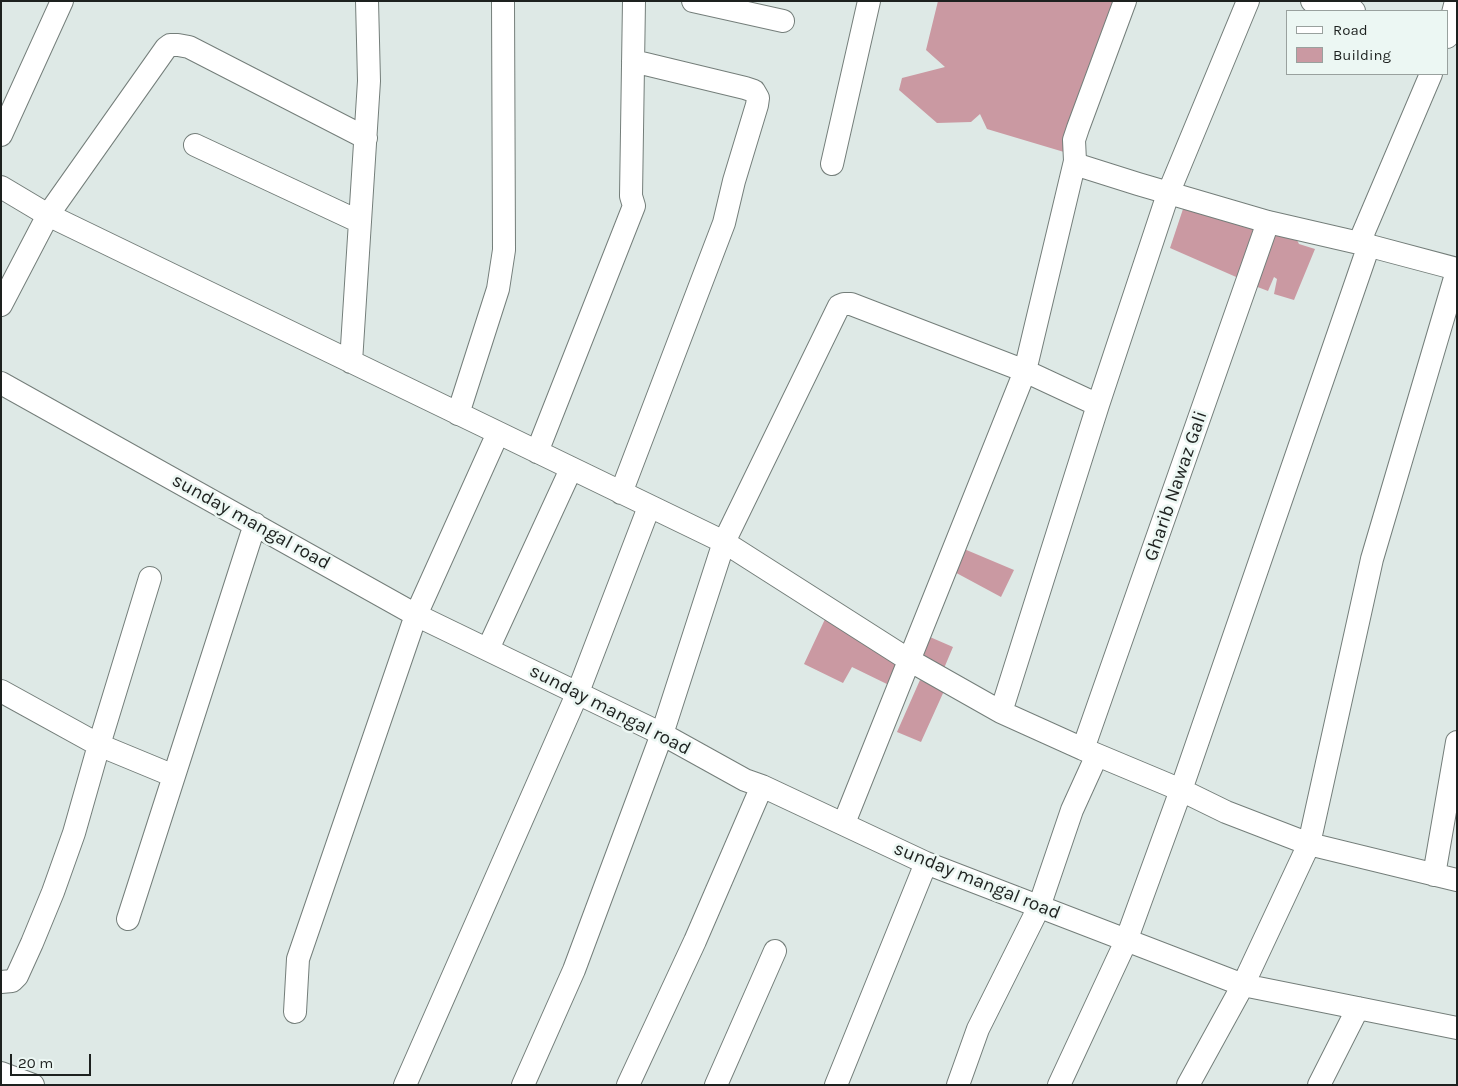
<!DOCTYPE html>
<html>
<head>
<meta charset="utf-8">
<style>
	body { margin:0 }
	#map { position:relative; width:1458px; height:1086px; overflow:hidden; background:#dee9e6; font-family:Karla,sans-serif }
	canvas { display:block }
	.frame { position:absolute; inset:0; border:2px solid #1d211f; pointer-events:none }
	.legend { position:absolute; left:1286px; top:10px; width:162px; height:65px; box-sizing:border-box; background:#ecf7f3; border:1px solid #99a19e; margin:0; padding:6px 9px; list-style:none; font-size:15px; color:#1d211f }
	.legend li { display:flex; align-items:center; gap:10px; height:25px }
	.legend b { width:25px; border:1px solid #99a19e }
	.scale { position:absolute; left:10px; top:1054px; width:81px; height:22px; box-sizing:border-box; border:2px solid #1d211f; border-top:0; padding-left:6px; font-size:15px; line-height:18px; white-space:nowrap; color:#1d211f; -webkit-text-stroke:4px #ecf7f3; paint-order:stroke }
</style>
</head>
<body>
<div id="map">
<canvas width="1458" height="1086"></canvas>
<div class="frame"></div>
<ul class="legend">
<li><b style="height:6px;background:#fff"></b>Road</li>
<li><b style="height:14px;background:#ca99a2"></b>Building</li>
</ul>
<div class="scale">20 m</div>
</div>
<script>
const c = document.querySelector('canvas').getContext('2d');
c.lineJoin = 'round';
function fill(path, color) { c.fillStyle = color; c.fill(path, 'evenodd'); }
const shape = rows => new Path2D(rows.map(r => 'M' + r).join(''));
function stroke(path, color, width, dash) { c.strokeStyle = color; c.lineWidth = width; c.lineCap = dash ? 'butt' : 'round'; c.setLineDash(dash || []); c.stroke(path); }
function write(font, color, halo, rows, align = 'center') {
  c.font = font + ' Karla,sans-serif'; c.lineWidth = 5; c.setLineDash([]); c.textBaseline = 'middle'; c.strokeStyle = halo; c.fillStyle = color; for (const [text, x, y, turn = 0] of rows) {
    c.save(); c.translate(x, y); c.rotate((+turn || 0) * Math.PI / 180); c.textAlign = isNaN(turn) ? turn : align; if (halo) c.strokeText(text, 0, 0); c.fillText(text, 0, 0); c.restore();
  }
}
fill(shape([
	[938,1,1118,1,1064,152,987,129,980,114,971,122,937,123,899,90,902,78,945,67,926,50],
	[1185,203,1264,225,1243,280,1170,248],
	[1275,231,1297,240,1299,244,1315,249,1294,300,1274,294,1277,279,1274,277,1268,291,1255,286],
	[957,546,1014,570,1001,597,949,569],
	[826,617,901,662,891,686,852,667,843,683,804,664],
	[923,634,953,647,942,673,913,657],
	[920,680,944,691,921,742,897,732]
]), '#ca99a2');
const minor = shape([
	[693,1,783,21],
	[1125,1,1078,128,1074,140,1075,161,1081,166,1138,184,1268,222,1359,243,1457,269],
	[1312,1,1354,11],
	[1447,37,1456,1],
	[1,135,62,1],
	[195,145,360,222],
	[832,164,869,1],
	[1,187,48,215,724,542,909,660,1001,712,1083,749,1181,790,1226,812,1309,844,1243,985,1457,1028],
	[1359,243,1431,74],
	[1457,271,1372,559,1309,844,1457,880],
	[1,305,48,215,166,48,170,45,178,45,189,47,366,138],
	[351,362,369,81,367,1],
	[1,383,416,615,662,734,745,780,762,786,926,863,1243,985,1188,1085],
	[458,414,498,289,504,250,503,1],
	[537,452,634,206,631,196,634,1],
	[621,493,724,223,734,181,757,105,758,98,754,91,745,88,633,61],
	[488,649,571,469],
	[1,691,99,745,174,776],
	[1001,712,1098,405,1168,194,1248,1],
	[1083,749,1268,222],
	[844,823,1025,371,1075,161],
	[1434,875,1457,742],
	[128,919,255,524],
	[1,982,12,981,17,976,32,943,53,892,74,833,99,745,150,578],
	[295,1012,298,959,416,615,498,433],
	[1,1073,33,1085],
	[405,1085,578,692,649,507],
	[523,1085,574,970,662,734,724,542,839,306,844,304,851,304,1025,371,1098,405],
	[628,1085,695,941,762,786],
	[716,1085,775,951],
	[836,1085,926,863],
	[958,1085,978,1029,1039,907,1072,810,1097,755],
	[1059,1085,1126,941,1181,790,1369,245],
	[1319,1085,1358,1008]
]);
stroke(minor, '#747e7a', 24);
stroke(minor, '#fff', 22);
write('19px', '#1d211f', '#ecf7f3', [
	["Gharib Nawaz Gali",1176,486,-71],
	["sunday mangal road",251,522,29],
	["sunday mangal road",610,710,27],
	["sunday mangal road",977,881,22]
]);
</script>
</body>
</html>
